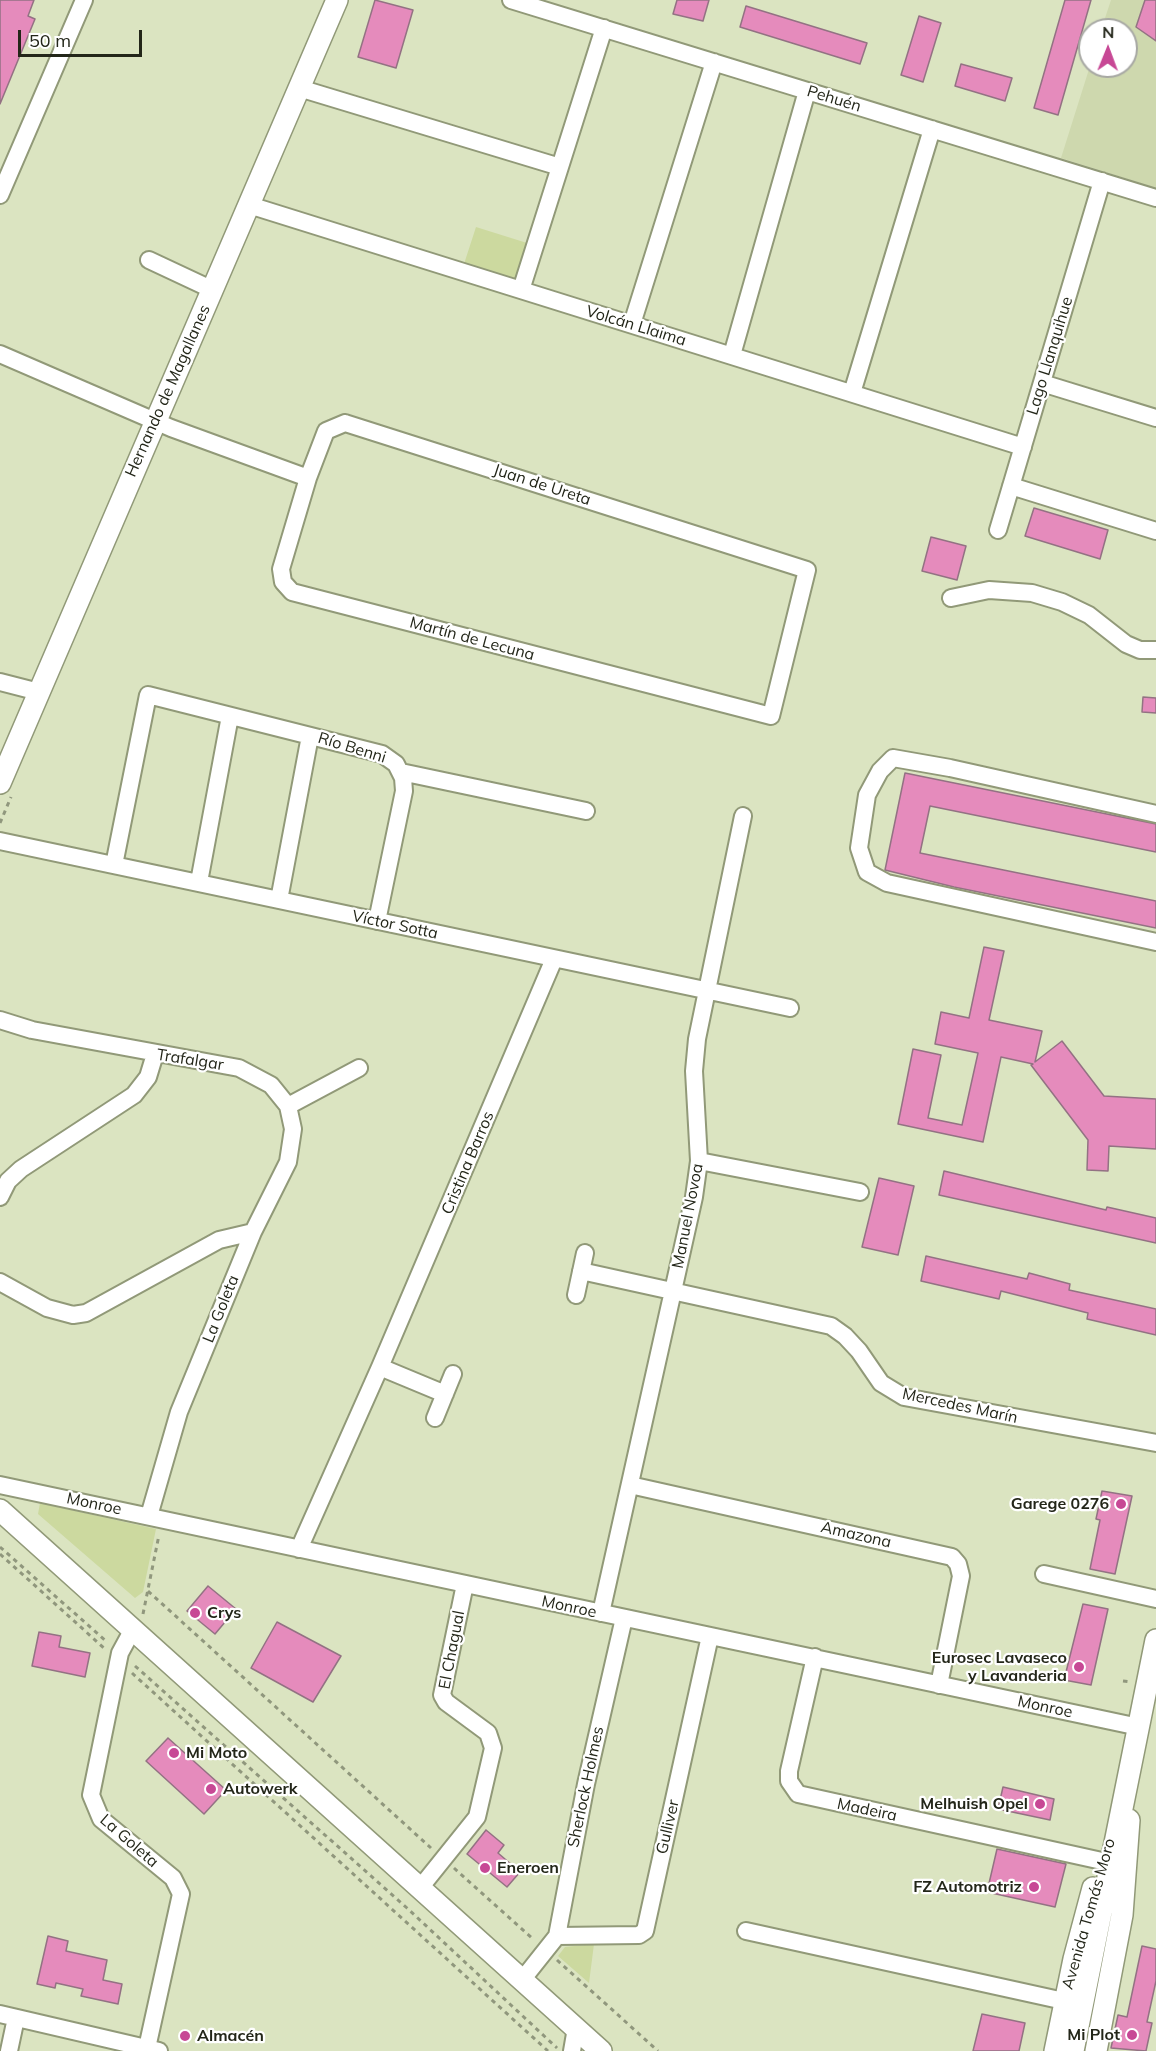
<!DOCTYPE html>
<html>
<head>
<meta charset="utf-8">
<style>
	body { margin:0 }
	#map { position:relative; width:1156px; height:2051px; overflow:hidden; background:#dbe4c1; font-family:Mulish,sans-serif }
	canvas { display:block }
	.north { position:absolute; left:1078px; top:18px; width:60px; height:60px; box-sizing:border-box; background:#fff; border:2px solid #a7a8a3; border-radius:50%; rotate:1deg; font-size:16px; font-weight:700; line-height:24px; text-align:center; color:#232619 }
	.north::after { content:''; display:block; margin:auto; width:21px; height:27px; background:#c74895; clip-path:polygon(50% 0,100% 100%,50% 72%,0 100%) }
	.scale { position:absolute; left:18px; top:30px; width:124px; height:27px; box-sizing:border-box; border:3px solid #232619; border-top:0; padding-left:8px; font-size:18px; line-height:21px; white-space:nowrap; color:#232619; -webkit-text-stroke:4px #fff; paint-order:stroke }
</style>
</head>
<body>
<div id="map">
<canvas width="1156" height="2051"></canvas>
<div class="north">N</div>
<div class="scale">50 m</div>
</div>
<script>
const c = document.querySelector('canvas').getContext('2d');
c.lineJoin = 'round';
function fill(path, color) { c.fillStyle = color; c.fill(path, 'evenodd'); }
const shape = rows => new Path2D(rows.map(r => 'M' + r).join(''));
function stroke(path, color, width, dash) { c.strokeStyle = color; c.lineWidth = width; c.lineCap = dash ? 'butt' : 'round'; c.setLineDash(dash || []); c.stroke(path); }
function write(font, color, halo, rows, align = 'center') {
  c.font = font + ' Mulish,sans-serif'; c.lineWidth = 4.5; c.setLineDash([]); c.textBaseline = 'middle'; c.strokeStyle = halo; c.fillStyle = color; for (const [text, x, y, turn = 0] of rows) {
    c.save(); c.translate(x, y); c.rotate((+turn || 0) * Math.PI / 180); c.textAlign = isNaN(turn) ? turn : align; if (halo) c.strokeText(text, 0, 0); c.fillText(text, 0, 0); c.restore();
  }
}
fill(shape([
	[1111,0,1156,0,1156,188,1061,158,1090,66,1126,66,1126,30,1101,30]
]), '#ced8ae');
fill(shape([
	[476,227,527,243,515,279,464,264],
	[40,1503,156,1529,143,1592,135,1598,38,1514],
	[594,1944,589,1983,558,1956,565,1947]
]), '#ccd99f');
const building = shape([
	[0,0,34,0,28,16,35,19,0,104,0,0],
	[375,0,413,10,396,68,358,57,375,0],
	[677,0,709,0,703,21,673,14,677,0],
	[1065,0,1091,0,1058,115,1034,108,1065,0],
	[1145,0,1156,0,1156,41,1136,27,1145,0],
	[746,6,867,43,860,64,740,27,746,6],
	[919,16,941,23,923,82,901,75,919,16],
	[961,64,1012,78,1005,101,955,86,961,64],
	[1034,508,1108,530,1100,559,1025,536,1034,508],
	[931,537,966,546,957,580,922,571,931,537],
	[1143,697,1156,698,1156,713,1142,712,1143,697],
	[905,773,1156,824,1156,852,930,806,920,853,1156,901,1156,928,954,887,885,870,905,773],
	[984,947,1004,951,989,1020,1042,1031,1035,1062,1062,1041,1104,1096,1156,1099,1156,1149,1109,1146,1108,1171,1087,1170,1088,1140,1031,1065,1033,1064,1001,1057,983,1142,898,1124,913,1049,941,1055,928,1118,962,1125,978,1053,935,1044,941,1012,969,1018,984,947],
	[944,1171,1106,1210,1107,1207,1156,1218,1156,1243,939,1195,944,1171],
	[879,1178,914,1186,898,1255,862,1247,879,1178],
	[926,1256,1027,1279,1029,1273,1070,1284,1069,1290,1156,1309,1156,1335,1087,1319,1088,1313,1001,1291,999,1299,921,1281,926,1256],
	[1102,1491,1132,1496,1115,1574,1090,1569,1100,1520,1096,1519,1102,1491],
	[208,1586,236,1609,215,1634,187,1611,208,1586],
	[1083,1604,1108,1609,1091,1685,1064,1680,1083,1604],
	[277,1622,341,1656,313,1702,251,1668,277,1622],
	[39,1632,61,1636,59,1647,90,1653,85,1677,32,1666,39,1632],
	[168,1738,226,1790,204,1814,146,1761,168,1738],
	[1003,1787,1054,1799,1050,1820,998,1809,1003,1787],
	[486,1830,504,1845,498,1853,520,1872,507,1887,467,1854,486,1830],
	[997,1849,1066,1864,1055,1907,987,1892,997,1849],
	[48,1936,68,1941,66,1951,107,1960,103,1980,122,1984,118,2004,81,1996,83,1989,56,1983,55,1988,37,1984,48,1936],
	[1142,1946,1156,1949,1156,1981,1147,2022,1152,2023,1146,2051,1111,2048,1118,2015,1127,2017,1142,1946],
	[982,2014,1025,2023,1019,2051,973,2051,982,2014]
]);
fill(building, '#e58bbc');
stroke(building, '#937283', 1.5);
const minor = shape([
	[511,0,1156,198],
	[299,88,560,167],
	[0,195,84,0],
	[249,205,1023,447],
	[149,260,213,290],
	[521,290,604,28],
	[632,324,714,62],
	[0,354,171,428,308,478],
	[732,355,807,91],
	[1042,383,1156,418],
	[852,393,932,129],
	[345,423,807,570,771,716,292,592,283,582,281,569,308,478,326,431,345,423],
	[1011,486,1156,531],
	[998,530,1102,181],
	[951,598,989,590,1032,593,1062,602,1089,615,1126,644,1140,650,1156,650],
	[0,682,39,692],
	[401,772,586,811],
	[1156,814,950,768,893,758,880,771,867,795,859,848,867,872,887,883,1156,942],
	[0,841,790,1008],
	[114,865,148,695,382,754,396,764,403,778,404,791,377,921],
	[199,882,230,716],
	[279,900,310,736],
	[0,1020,32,1030,239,1068,271,1085,288,1106,293,1129,288,1162,253,1232,179,1412,149,1516],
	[288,1106,359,1068],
	[699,1161,860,1192],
	[0,1197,8,1181,21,1169,134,1095,148,1077,155,1054],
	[581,1271,831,1326,845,1336,859,1351,881,1383,904,1397,1156,1443],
	[0,1282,47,1308,73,1315,86,1313,219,1240,253,1232],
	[576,1295,585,1253],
	[380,1367,445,1394],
	[435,1418,453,1374],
	[0,1485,1139,1727],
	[630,1485,952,1557,958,1564,961,1576,939,1685],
	[299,1549,380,1367,554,959],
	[1044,1574,1156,1599],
	[601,1613,694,1197,699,1161,694,1071,697,1039,743,816],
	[133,1629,120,1653,91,1795,101,1819,173,1878,181,1894,147,2048],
	[815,1657,789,1771,789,1781,798,1794,1111,1863],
	[420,1888,477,1817,493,1748,488,1733,446,1702,442,1695,465,1584],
	[746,1931,1064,2001],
	[557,1936,639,1935,645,1931,710,1636],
	[522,1980,557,1936,586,1784,624,1618],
	[0,2014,159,2051],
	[9,2051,16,2018],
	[572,2051,576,2028]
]);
const major = shape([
	[0,783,337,0],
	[0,1510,601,2051],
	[1055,2051,1074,1959,1093,1888],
	[1073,2051,1156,1640],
	[1096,2051,1122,1915,1129,1820]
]);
stroke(minor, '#919978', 20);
stroke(major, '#919978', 24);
stroke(shape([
	[0,823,11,797],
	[0,1547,107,1642],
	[0,1554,105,1649],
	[148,1591,431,1848],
	[143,1614,159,1535],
	[135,1666,407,1908,557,2048],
	[132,1673,548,2051],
	[1123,1681,1131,1682],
	[454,1868,534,1940],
	[557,1960,658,2051]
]), '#90977d', 3, [4.5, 4.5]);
stroke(minor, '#fff', 16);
stroke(major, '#fff', 21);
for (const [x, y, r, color] of [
	[1121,1504,6,"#c74895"],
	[195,1613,6,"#c74895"],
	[1079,1667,6,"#c74895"],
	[174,1753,6,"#c74895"],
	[211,1789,6,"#c74895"],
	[1040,1804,6,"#c74895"],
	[485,1868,6,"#c74895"],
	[1034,1887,6,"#c74895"],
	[1132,2035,6,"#c74895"],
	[185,2036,6,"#c74895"]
]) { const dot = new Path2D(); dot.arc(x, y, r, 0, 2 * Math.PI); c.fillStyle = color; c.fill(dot); stroke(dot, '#fff', 2); }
write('16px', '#232619', '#fff', [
	["Pehuén",834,99,17],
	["Volcán Llaima",636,326,17],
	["Lago Llanquihue",1050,356,-73],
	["Hernando de Magallanes",168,391,-66],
	["Juan de Ureta",542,485,18],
	["Martín de Lecuna",472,639,15],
	["Río Benni",352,748,17],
	["Víctor Sotta",395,925,12],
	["Trafalgar",190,1060,9],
	["Cristina Barros",468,1163,-67],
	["Manuel Novoa",688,1216,-79],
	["La Goleta",221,1309,-68],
	["Mercedes Marín",960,1406,12],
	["Monroe",94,1504,12],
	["Amazona",856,1535,13],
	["Monroe",569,1607,12],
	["El Chagual",452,1650,-79],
	["Monroe",1045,1707,12],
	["Sherlock Holmes",586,1787,-78],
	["Madeira",867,1810,12],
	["Gulliver",668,1827,-77],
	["La Goleta",129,1841,41],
	["Avenida Tomás Moro",1089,1914,-74]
]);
write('bold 16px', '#232619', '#fff', [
	["Garege 0276",1109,1504],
	["Crys",207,1613,"left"],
	["Eurosec Lavaseco",1067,1658],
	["y Lavanderia",1067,1676],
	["Mi Moto",186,1753,"left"],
	["Autowerk",223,1789,"left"],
	["Melhuish Opel",1028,1804],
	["Eneroen",497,1868,"left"],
	["FZ Automotriz",1022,1887],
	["Mi Plot",1120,2035],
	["Almacén",197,2036,"left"]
], 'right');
</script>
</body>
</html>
